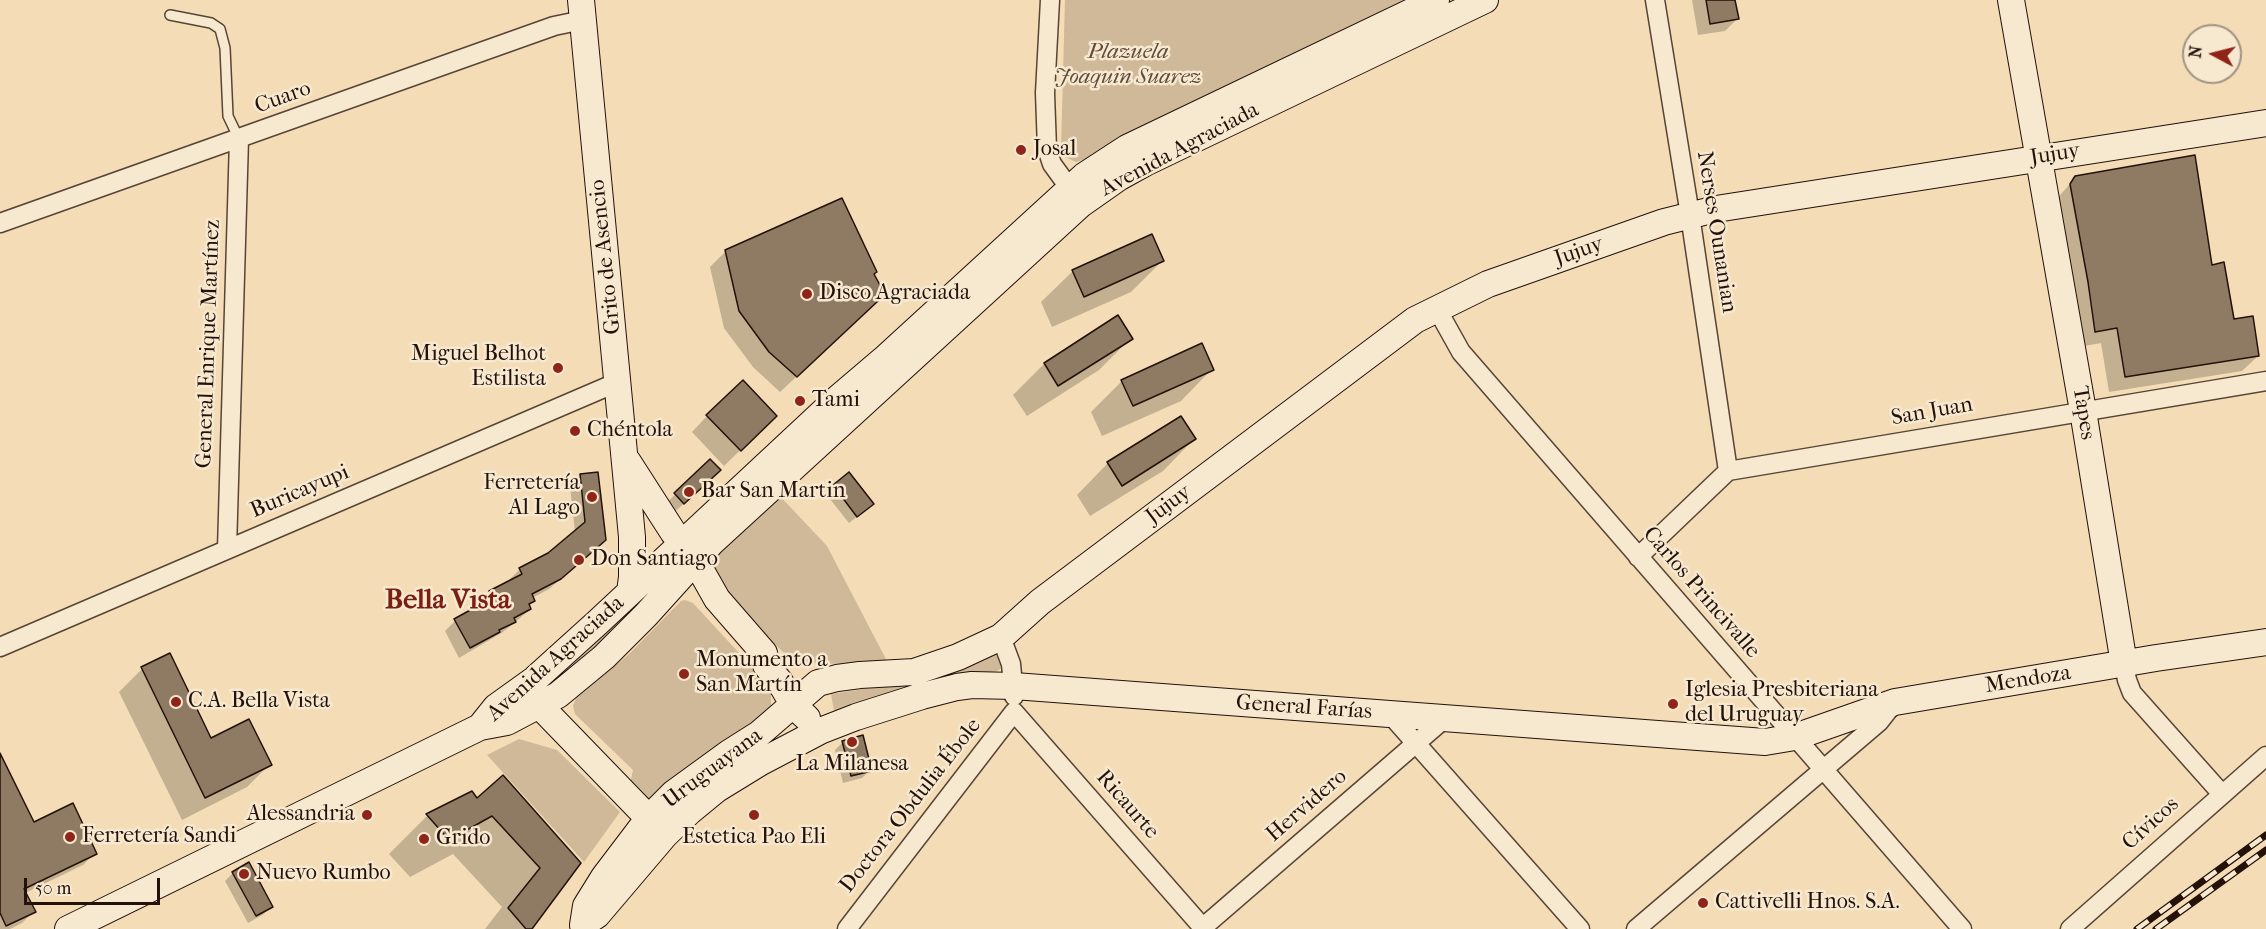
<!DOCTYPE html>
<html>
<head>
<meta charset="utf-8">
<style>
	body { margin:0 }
	#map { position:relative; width:2266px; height:929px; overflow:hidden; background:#f3dcb6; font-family:"IM FELL French Canon",serif }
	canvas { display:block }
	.north { position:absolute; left:2182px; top:24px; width:60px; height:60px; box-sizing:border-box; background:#f7e8d0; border:2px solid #a29281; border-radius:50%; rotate:277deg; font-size:16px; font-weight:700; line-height:24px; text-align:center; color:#23110a }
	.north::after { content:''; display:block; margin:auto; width:21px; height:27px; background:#8f2418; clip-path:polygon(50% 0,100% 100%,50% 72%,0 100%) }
	.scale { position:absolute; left:24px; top:878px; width:136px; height:27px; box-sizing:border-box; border:3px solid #23110a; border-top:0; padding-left:8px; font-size:18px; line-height:21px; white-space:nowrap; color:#23110a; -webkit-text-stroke:4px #f7e8d0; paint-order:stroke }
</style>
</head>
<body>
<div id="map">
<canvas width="2266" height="929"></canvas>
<div class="north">N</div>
<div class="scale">50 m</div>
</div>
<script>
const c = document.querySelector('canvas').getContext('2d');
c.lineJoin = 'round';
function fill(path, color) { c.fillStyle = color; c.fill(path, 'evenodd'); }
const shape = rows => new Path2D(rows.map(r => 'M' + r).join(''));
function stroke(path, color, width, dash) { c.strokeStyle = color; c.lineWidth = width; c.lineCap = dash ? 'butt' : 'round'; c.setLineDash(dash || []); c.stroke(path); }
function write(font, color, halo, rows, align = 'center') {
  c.font = font + ' "IM FELL French Canon",serif'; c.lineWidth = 5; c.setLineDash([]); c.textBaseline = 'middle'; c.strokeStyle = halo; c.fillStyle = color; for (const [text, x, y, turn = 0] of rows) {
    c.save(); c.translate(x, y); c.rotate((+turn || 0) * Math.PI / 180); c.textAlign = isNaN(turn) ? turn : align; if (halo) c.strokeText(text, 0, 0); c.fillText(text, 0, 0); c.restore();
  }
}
fill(shape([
	[1065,0,1414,0,1093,157,1076,162,1063,156,1061,149],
	[778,494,827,546,889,665,803,663,792,660,759,630,720,583,713,564,717,553],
	[664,576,666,579,562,680,536,690],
	[685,600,693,603,763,679,771,692,771,708,767,715,651,801,630,784,633,770,575,714,573,706,576,698,629,654,681,601],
	[995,652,1001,666,1000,669,994,673,835,713,834,711,831,694,891,685],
	[519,739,557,750,620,812,584,862,487,755]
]), '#d0b999');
fill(shape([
	[1692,0,1734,0,1737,19,1725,31,1698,35],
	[2076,177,2233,321,2258,356,2242,371,2109,392,2101,343,2079,347,2054,202],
	[726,251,873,274,860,317,780,392,753,367,724,328,710,267],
	[1163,260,1131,292,1052,327,1041,302,1073,271],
	[1117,318,1131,338,1099,370,1027,416,1013,395,1044,364],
	[1212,369,1181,401,1102,436,1091,412,1122,381],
	[707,416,759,432,724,466,692,432],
	[1194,439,1163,471,1090,516,1077,495,1108,463],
	[710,461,703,486,667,519,659,510],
	[581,475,594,550,549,589,532,598,533,601,528,606,530,609,519,619,503,632,459,658,445,631,455,621,481,606,479,602,490,592,511,581,510,579,520,569,549,554,575,532,570,486],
	[834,486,864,511,849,523,826,494],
	[142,669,211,740,270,764,247,787,182,820,119,692],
	[843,742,870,770,862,778,843,783,835,750],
	[0,769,33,824,95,853,83,865,25,893,34,911,22,923,10,929,0,929],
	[472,793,476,800,579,863,530,929,485,929,502,907,453,854,410,877,389,854,427,816],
	[233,873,271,906,264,914,248,923,225,881]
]), '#0003');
const building = shape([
	[1706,0,1735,0,1739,19,1710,24,1706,0],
	[2195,155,2212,265,2224,262,2234,319,2253,316,2259,356,2125,377,2117,328,2095,332,2088,282,2070,184,2075,176,2195,155],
	[842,198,877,272,874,274,881,287,878,301,797,377,769,352,739,311,725,250,842,198],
	[1152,234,1164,261,1084,297,1072,270,1152,234],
	[1118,315,1133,339,1058,386,1044,363,1118,315],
	[1202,343,1214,370,1133,406,1121,380,1202,343],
	[743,380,777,416,741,451,706,415,743,380],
	[1181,416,1196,439,1122,486,1107,462,1181,416],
	[710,459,721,470,684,504,674,493,710,459],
	[598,472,606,540,561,579,532,594,535,601,529,604,531,609,514,618,516,622,499,630,500,632,470,648,454,619,492,598,489,591,522,574,519,568,548,553,585,522,580,474,598,472],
	[849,472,874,504,857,517,833,485,849,472],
	[170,653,211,738,249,719,272,765,205,798,141,667,170,653],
	[863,735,872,771,851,776,842,741,863,735],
	[0,753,34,822,73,803,97,854,24,889,36,912,6,926,0,913,0,753],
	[503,775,581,863,532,929,526,929,508,908,540,868,492,816,449,840,426,814,472,791,477,798,503,775],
	[249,862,273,907,256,916,232,872,249,862]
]);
fill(building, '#8f7b63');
stroke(building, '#23110a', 1.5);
const lane = shape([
	[170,15,211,23,220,29,225,48,228,116,239,139]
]);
const street = shape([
	[1050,0,1045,93,1047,149,1052,164,1076,197],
	[1655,0,1690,215,1728,471],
	[0,223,554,26,583,20],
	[1437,309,1461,352,1962,929],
	[227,549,239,139],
	[1638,557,1728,471,2266,381],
	[1001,637,1011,664,1014,696],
	[0,647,618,382],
	[2124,664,2127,680,2132,693,2221,793],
	[1014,712,1204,929],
	[1390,714,1580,929],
	[847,929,1014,712],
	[1201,929,1444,719],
	[1636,929,1879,722,1894,703],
	[2070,929,2266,756]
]);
const secondary = shape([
	[581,0,632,537,632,577,630,592],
	[2011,0,2083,411,2124,664],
	[628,462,673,532,695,560,717,599,764,653,766,665,780,682,794,706,807,718],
	[539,705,660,830],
	[480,727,496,707,535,679,597,623,836,400,883,360,1084,176,1127,148,1436,0],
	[591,919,597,915,665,835,689,812,717,789,761,762,820,731,856,717,922,696,957,687,972,685,1014,686,1765,742,1795,737,1895,702,2156,658,2266,642],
	[583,925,586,906,604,877,648,819,674,793,729,753,759,734,818,683,837,678,860,675,914,672,958,657,1001,637,1040,602,1415,320,1488,284,1664,222,1716,209,2266,123],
	[68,929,480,727,507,722,558,695,604,657,646,615,711,543,1081,204,1118,178,1145,163,1485,0]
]);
stroke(lane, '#574435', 12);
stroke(street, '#574435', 21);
stroke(secondary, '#23110a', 28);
stroke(lane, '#f7e8d0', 9);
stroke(street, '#f7e8d0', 18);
stroke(secondary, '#f7e8d0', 26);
const rail = shape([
	[2137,929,2266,835],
	[2156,929,2266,850]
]);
stroke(rail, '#23110a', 7);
stroke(rail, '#f7e8d0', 4.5, [14]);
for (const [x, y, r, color] of [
	[1021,150,6,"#8f2418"],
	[807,294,6,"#8f2418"],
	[558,368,6,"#8f2418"],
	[800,401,6,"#8f2418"],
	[575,431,6,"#8f2418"],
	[689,492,6,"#8f2418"],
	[592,497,6,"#8f2418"],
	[579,560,6,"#8f2418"],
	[684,674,6,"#8f2418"],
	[176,702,6,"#8f2418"],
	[1673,704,6,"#8f2418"],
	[852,742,6,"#8f2418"],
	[367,815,6,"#8f2418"],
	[754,815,6,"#8f2418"],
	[70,837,6,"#8f2418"],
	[424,839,6,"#8f2418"],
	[244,874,6,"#8f2418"],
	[1703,903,6,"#8f2418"]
]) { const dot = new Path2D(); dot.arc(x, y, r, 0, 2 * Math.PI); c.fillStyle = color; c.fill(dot); stroke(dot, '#f7e8d0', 2); }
write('italic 22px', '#604c3c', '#f7e8d0', [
	["Plazuela",1128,53],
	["Joaquin Suarez",1128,78]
]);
write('22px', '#23110a', '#f7e8d0', [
	["Cuaro",283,98,-20],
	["Avenida Agraciada",1180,150,-28],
	["Jujuy",2055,155,-9],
	["Nerses Ounanian",1716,232,81],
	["Jujuy",1579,252,-19],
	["Grito de Asencio",606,257,-96],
	["General Enrique Martínez",209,344,-88],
	["San Juan",1932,412,-10],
	["Tapes",2083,413,81],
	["Buricayupi",300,492,-23],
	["Jujuy",1169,505,-37],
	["Carlos Princivalle",1701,593,49],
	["Avenida Agraciada",556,659,-42],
	["Mendoza",2028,680,-9],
	["General Farías",1304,708,4],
	["Uruguayana",713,769,-37],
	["Ricaurte",1127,805,49],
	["Doctora Obdulia Ébole",911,806,-52],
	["Hervidero",1307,806,-41],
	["Cívicos",2151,824,-42]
]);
write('22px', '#23110a', '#f7e8d0', [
	["Josal",1033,150],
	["Disco Agraciada",819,294],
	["Miguel Belhot",546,355,"right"],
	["Estilista",546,380,"right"],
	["Tami",812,401],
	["Chéntola",587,431],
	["Ferretería",580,484,"right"],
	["Al Lago",580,509,"right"],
	["Bar San Martin",701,492],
	["Don Santiago",591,560],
	["Monumento a",696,661],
	["San Martín",696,686],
	["Iglesia Presbiteriana",1685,691],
	["del Uruguay",1685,716],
	["C.A. Bella Vista",188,702],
	["La Milanesa",852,765,"center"],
	["Alessandria",355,815,"right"],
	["Ferretería Sandi",82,837],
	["Estetica Pao Eli",754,838,"center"],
	["Grido",436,839],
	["Nuevo Rumbo",256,874],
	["Cattivelli Hnos. S.A.",1715,903]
], 'left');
write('bold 28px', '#7a1f14', '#f7e8d0', [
	["Bella Vista",448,601]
]);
</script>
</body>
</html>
